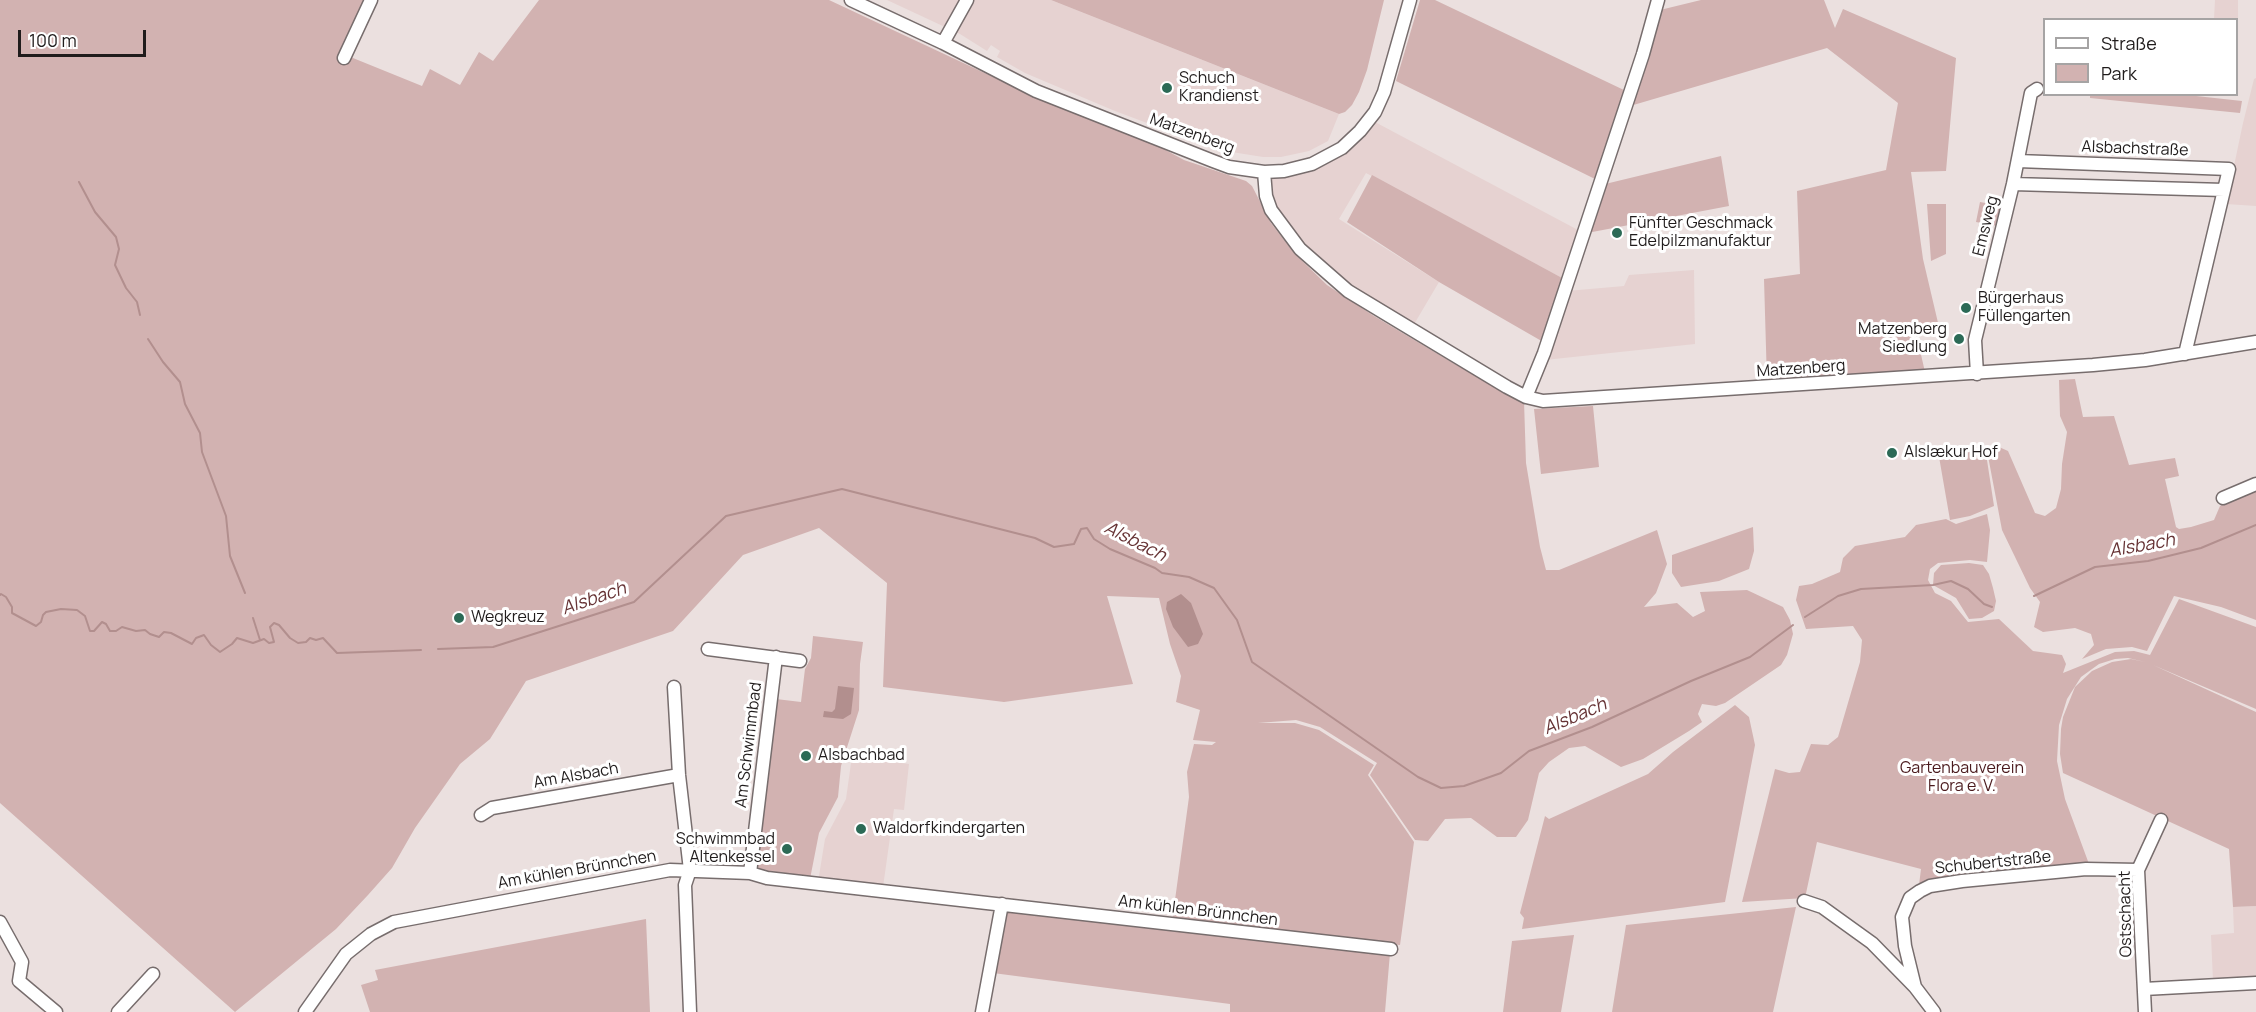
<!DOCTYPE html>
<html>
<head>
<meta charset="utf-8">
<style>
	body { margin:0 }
	#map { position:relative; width:2256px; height:1012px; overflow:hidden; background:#ebe0df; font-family:Manrope,sans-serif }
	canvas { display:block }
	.legend { position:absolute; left:2043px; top:18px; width:195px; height:78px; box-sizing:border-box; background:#fff; border:2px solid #a6a4a4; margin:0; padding:8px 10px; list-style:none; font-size:18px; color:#201c1c }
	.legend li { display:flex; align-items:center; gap:12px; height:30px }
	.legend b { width:30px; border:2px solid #a6a4a4 }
	.scale { position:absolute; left:18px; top:30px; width:128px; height:27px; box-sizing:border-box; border:3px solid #201c1c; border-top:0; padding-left:8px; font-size:18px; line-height:21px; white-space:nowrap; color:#201c1c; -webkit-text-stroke:4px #fff; paint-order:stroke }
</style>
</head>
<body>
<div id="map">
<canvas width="2256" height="1012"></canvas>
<ul class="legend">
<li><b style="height:8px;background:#fff"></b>Straße</li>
<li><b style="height:16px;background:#d2b2b1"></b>Park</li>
</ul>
<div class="scale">100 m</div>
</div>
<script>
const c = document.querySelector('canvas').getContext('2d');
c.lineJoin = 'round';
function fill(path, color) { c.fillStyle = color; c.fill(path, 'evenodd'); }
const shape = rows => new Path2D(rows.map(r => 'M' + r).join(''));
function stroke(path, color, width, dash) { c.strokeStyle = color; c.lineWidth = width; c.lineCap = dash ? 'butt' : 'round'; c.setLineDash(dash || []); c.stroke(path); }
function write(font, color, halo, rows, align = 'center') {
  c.font = font + ' Manrope,sans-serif'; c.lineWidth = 6; c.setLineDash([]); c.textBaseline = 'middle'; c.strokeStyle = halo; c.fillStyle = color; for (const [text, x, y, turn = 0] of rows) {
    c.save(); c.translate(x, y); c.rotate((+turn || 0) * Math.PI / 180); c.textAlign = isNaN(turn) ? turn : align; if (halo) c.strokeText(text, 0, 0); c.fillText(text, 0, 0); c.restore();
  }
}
fill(shape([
	[887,0,1051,0,1339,114,1328,141,1309,151,1281,157,1263,157,1219,150,1115,111,1025,73,997,57,1000,51,991,45,987,51,960,34],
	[2215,0,2238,0,2238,46,2236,20,2214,19],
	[2256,78,2256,206,2226,204,2243,123,2254,79],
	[1375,122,1578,230,1564,279,1366,173,1339,219,1439,282,1413,326,1339,280,1304,246,1277,208,1271,192,1271,179,1302,172,1339,156],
	[1694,270,1695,344,1545,360,1567,291,1624,286,1629,275],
	[852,756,909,764,904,810,894,809,883,887,818,882,825,839,846,799],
	[2256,906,2256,978,2213,981,2211,935,2234,933,2233,907]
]), '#e6d2d1');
fill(shape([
	[0,0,374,0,348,56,422,86,430,69,460,85,479,52,493,61,539,0,829,0,1038,98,1160,147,1184,160,1246,181,1252,186,1271,223,1295,254,1327,285,1374,316,1458,366,1524,401,1526,463,1540,547,1546,570,1559,570,1657,530,1667,564,1656,593,1644,607,1677,603,1693,617,1705,611,1700,592,1747,590,1783,607,1790,620,1793,634,1787,655,1781,665,1725,703,1716,706,1702,704,1698,714,1702,722,1689,731,1643,759,1621,767,1585,746,1569,748,1549,762,1539,773,1528,820,1516,837,1497,837,1471,818,1445,819,1428,841,1415,840,1370,775,1377,763,1320,727,1296,720,1258,723,1295,723,1319,730,1374,765,1368,775,1414,842,1400,945,1172,922,1189,797,1187,772,1194,744,1212,745,1216,742,1193,740,1200,710,1176,702,1181,676,1170,644,1159,598,1107,596,1133,684,1004,702,883,687,887,583,819,528,743,555,673,631,526,681,490,739,460,764,415,828,392,868,368,895,336,929,235,1012,0,803],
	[1051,0,1384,0,1367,70,1359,92,1352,105,1345,112,1339,114],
	[1420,0,1435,0,1626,91,1595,179,1396,81],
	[1701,0,1824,0,1835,28,1843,9,1956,58,1946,171,1911,172,1923,259,1939,327,1916,333,1925,372,1767,382,1764,279,1800,274,1797,191,1886,170,1898,103,1827,48,1630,106,1660,10],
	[2090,95,2178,94,2242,101,2240,113,2090,98],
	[1721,156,1729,206,1587,233,1601,185],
	[1372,175,1564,279,1545,343,1439,282,1347,222],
	[1980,202,2001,206,1997,226,1976,222],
	[1927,204,1946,204,1946,254,1931,261],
	[2075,379,2083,417,2114,416,2129,465,2175,458,2179,476,2165,479,2176,527,2179,529,2191,527,2214,520,2220,506,2256,489,2256,620,2221,607,2174,596,2147,651,2132,647,2106,649,2082,659,2094,645,2091,634,2075,628,2043,632,2034,627,2040,602,2030,588,2002,530,1988,456,1999,447,2008,451,2035,513,2045,516,2056,508,2061,489,2062,464,2067,432,2060,416,2059,380],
	[1593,406,1599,467,1541,474,1534,409],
	[1985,447,1994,506,1970,516,1950,520,1938,451],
	[1987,514,1990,530,1987,562,1970,560,1938,563,1930,569,1928,580,1935,593,1951,601,1968,622,1999,619,2033,651,2062,655,2066,664,2063,673,2115,652,2134,651,2150,655,2179,599,2256,627,2256,709,2153,665,2256,712,2256,906,2233,907,2229,849,2063,773,2060,754,2061,729,2063,717,2075,687,2092,671,2112,662,2131,659,2145,662,2128,658,2115,659,2099,664,2081,677,2067,699,2059,725,2057,761,2065,799,2089,864,1948,879,1919,885,1921,869,1817,842,1805,898,1742,902,1775,769,1789,773,1800,772,1811,744,1828,745,1838,737,1860,662,1862,640,1853,626,1806,629,1796,600,1799,586,1812,584,1840,572,1843,558,1855,546,1905,537,1916,525,1946,519,1956,524],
	[1753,527,1754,551,1749,569,1719,581,1681,587,1672,573,1672,555],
	[1969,563,1983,565,1989,574,1993,588,1996,601,1994,611,1982,618,1969,619,1956,598,1933,585,1934,573,1941,565],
	[813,636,863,642,860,664,859,710,841,766,838,797,819,833,810,879,760,871,756,864,776,699,801,702,805,669,811,658],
	[1735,705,1749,717,1755,745,1725,902,1522,929,1524,918,1520,913,1545,816,1549,819,1648,774,1673,752],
	[1796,907,1773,1012,1612,1012,1626,925],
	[1006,910,1390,953,1385,1012,1230,1012,1230,1004,993,973],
	[646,919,650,1012,370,1012,361,985,378,980,375,970],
	[1574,935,1561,1012,1503,1012,1512,941]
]), '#d2b2b1');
fill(shape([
	[1181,594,1191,603,1203,634,1198,644,1188,647,1173,627,1166,609,1167,602],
	[838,686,854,688,851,714,843,719,823,717,824,711,832,712,835,709]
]), '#b28f8e');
stroke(shape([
	[79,182,95,212,116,237,119,249,115,265,126,288,137,302,140,315],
	[148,339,163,362,180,382,185,404,200,433,202,452,226,516,230,556,245,593],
	[0,595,1,594,6,597,12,607,12,613,36,626,41,622,43,615,46,612,61,609,77,610,85,616,90,631,94,631,102,622,106,624,110,631,116,631,122,627,136,631,145,630,150,634,159,637,164,632,171,633,192,644,196,638,204,635,211,645,220,652,232,644,237,638,253,643,264,639,269,643,274,642,270,627,274,623,279,625,290,638,298,643,306,642,310,638,316,640,323,638,337,653,421,650],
	[2034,596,2095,567,2148,561,2201,548,2256,525],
	[1805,617,1838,596,1861,589,1933,585,1951,581,1968,589,1984,604,1992,607],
	[253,618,260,640],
	[438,649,493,647,634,602,726,516,842,489,1035,538,1054,547,1074,544,1081,529,1087,528,1094,539,1110,549,1155,568,1162,573,1189,577,1214,588,1237,620,1252,662,1418,777,1441,788,1464,786,1501,773,1529,751,1592,727,1691,681,1750,657,1793,625]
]), '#b28f8e', 2);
const minor = shape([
	[851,0,943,43,1036,91,1213,161,1229,167,1264,172,1284,171,1312,164,1342,148,1360,131,1375,112,1384,92,1410,0],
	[943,43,967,0],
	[344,58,371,0],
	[2018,161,2229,169,2185,354],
	[1264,172,1266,196,1271,210,1300,249,1348,291,1507,387,1526,397,1543,401,2093,365,2145,360,2256,342],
	[2013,184,2224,190],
	[1977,374,1975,340,2013,184,2030,98,2031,93,2037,89],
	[1526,397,1544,353,1643,54,1658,0],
	[2223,498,2256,484],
	[708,649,800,661],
	[674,687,679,775,690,870,685,885,690,1012],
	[481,815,492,808,679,775],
	[750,873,776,657],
	[1804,901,1822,907,1872,943,1915,987,1934,1012],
	[0,922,22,962,19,981,56,1012],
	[1915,987,1905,946,1902,917,1910,898,1920,891,1930,886,1962,881,2086,869,2138,870],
	[2144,989,2256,983],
	[118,1012,153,974],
	[305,1012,346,954,371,934,394,922,670,870,750,873,767,878,1391,949],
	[982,1012,1002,904],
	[2145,1012,2138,870,2161,820]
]);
stroke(minor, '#776d6d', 15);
stroke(minor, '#fff', 12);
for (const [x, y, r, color] of [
	[1167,88,6,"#2c6a56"],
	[1617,233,6,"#2c6a56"],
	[1966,308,6,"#2c6a56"],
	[1959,339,6,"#2c6a56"],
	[1892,453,6,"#2c6a56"],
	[459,618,6,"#2c6a56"],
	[806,756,6,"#2c6a56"],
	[861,829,6,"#2c6a56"],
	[787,849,6,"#2c6a56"]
]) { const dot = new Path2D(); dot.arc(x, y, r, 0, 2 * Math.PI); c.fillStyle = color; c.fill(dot); stroke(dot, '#fff', 2); }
write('16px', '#201c1c', '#fff', [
	["Schuch",1179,79],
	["Krandienst",1179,97],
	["Fünfter Geschmack",1629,224],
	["Edelpilzmanufaktur",1629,242],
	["Bürgerhaus",1978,299],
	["Füllengarten",1978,317],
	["Matzenberg",1947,330,"right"],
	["Siedlung",1947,348,"right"],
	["Alslækur Hof",1904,453],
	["Wegkreuz",471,618],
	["Alsbachbad",818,756],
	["Waldorfkindergarten",873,829],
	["Schwimmbad",775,840,"right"],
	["Altenkessel",775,858,"right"]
], 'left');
write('16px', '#201c1c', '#fff', [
	["Matzenberg",1192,134,20],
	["Alsbachstraße",2135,149,2],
	["Emsweg",1986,226,-76],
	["Matzenberg",1801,369,-4],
	["Am Schwimmbad",749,745,-83],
	["Am Alsbach",576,776,-10],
	["Schubertstraße",1993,863,-6],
	["Am kühlen Brünnchen",577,870,-10],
	["Am kühlen Brünnchen",1198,911,7],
	["Ostschacht",2126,914,-91]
]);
write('16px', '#4a1a1d', '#fff', [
	["Gartenbauverein",1962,769],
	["Flora e. V.",1962,787]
]);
write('italic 18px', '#663335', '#fff', [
	["Alsbach",1135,542,27],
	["Alsbach",2142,546,-10],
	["Alsbach",594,599,-19],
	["Alsbach",1575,717,-23]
]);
</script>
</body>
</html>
